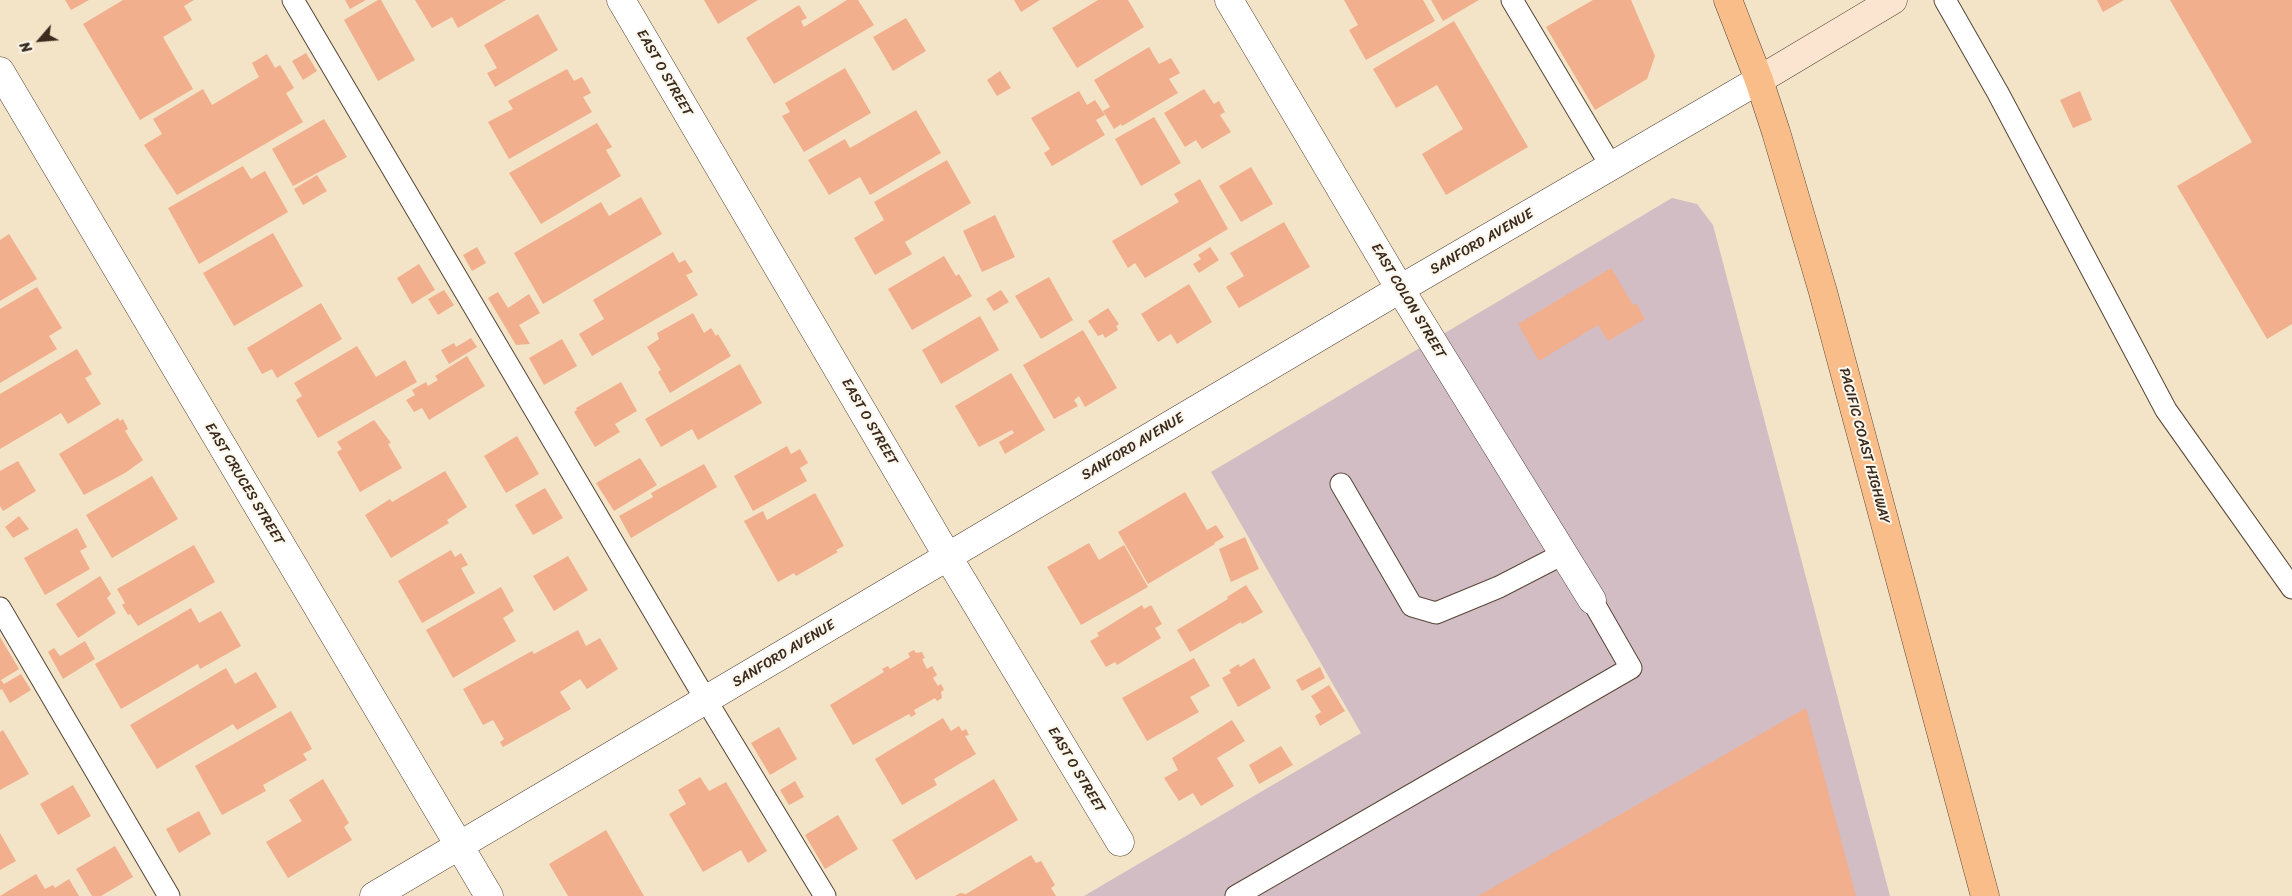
<!DOCTYPE html>
<html>
<head>
<meta charset="utf-8">
<style>
	body { margin:0 }
	#map { position:relative; width:2292px; height:896px; overflow:hidden; background:#f3e3c7; font-family:Sriracha,sans-serif }
	canvas { display:block }
	.north { position:absolute; left:15px; top:15px; width:50px; height:50px; -webkit-text-stroke:4px #fbf7ec; paint-order:stroke; rotate:243deg; font-size:14px; font-weight:700; line-height:20px; text-align:center; color:#3b2a1e }
	.north::after { content:''; display:block; margin:auto; width:18px; height:22px; background:#3b2a1e; clip-path:polygon(50% 0,100% 100%,50% 72%,0 100%) }
</style>
</head>
<body>
<div id="map">
<canvas width="2292" height="896"></canvas>
<div class="north">N</div>
</div>
<script>
const c = document.querySelector('canvas').getContext('2d');
c.lineJoin = 'round';
function fill(path, color) { c.fillStyle = color; c.fill(path, 'evenodd'); }
const shape = rows => new Path2D(rows.map(r => 'M' + r).join(''));
function stroke(path, color, width, dash) { c.strokeStyle = color; c.lineWidth = width; c.lineCap = dash ? 'butt' : 'round'; c.setLineDash(dash || []); c.stroke(path); }
function write(font, color, halo, rows, align = 'center') {
  c.font = font + ' Sriracha,sans-serif'; c.lineWidth = 4; c.setLineDash([]); c.textBaseline = 'middle'; c.strokeStyle = halo; c.fillStyle = color; for (const [text, x, y, turn = 0] of rows) {
    c.save(); c.translate(x, y); c.rotate((+turn || 0) * Math.PI / 180); c.textAlign = isNaN(turn) ? turn : align; if (halo) c.strokeText(text, 0, 0); c.fillText(text, 0, 0); c.restore();
  }
}
fill(shape([
	[1672,198,1697,204,1713,225,1890,896,1084,896,1361,733,1211,472]
]), '#d2bdc5');
fill(shape([
	[65,0,89,0,71,10],
	[123,0,194,0,184,6,192,20,163,37,193,89,140,120,83,24],
	[345,0,366,0,350,9],
	[378,0,381,0,415,60,378,81,344,20],
	[415,0,506,0,458,28,452,17,432,28],
	[704,0,758,0,718,24],
	[847,0,858,0,874,25,774,84,746,38,799,5,807,18,801,21,804,27],
	[1014,0,1040,0,1021,12],
	[1098,0,1128,0,1144,27,1077,68,1052,28],
	[1344,0,1423,0,1435,21,1366,60,1349,30,1358,25],
	[1431,0,1479,0,1443,21],
	[1593,0,1631,0,1655,56,1647,79,1595,110,1546,27],
	[2097,0,2124,0,2103,12],
	[2170,0,2292,0,2292,324,2267,339,2177,186,2252,142],
	[538,14,558,50,495,87,487,73,497,68,484,45],
	[906,18,926,51,893,71,873,37],
	[1454,21,1528,147,1446,195,1422,154,1463,129,1437,85,1396,108,1373,69],
	[1149,47,1159,64,1171,58,1180,73,1169,79,1178,93,1122,126,1121,124,1114,129,1103,111,1110,107,1094,80],
	[306,53,317,71,303,80,292,61],
	[267,54,275,68,280,65,294,88,286,93,303,122,177,195,144,145,162,134,153,119,203,89,212,105,259,77,252,63],
	[845,68,871,113,804,152,782,116,790,112,785,103],
	[567,69,574,81,582,77,591,93,583,97,592,112,509,159,488,122,513,109,508,101],
	[1000,71,1011,88,997,96,987,80],
	[1204,89,1214,104,1219,101,1225,112,1220,115,1231,132,1202,149,1196,140,1185,147,1164,113],
	[1079,91,1087,105,1095,100,1105,115,1096,120,1105,135,1052,166,1044,153,1050,149,1031,118],
	[2080,91,2092,120,2073,128,2060,100],
	[916,110,941,153,870,195,860,177,829,195,808,160,845,139,850,148],
	[1154,117,1181,163,1141,186,1115,139],
	[324,119,347,157,293,186,272,149],
	[597,123,612,147,606,150,621,176,541,224,509,173],
	[947,160,971,203,905,242,912,254,875,275,854,238,884,220,874,202],
	[243,166,251,179,265,171,288,212,199,264,168,208],
	[1251,167,1273,204,1241,222,1219,186],
	[317,175,327,191,303,205,294,189],
	[1200,179,1228,229,1145,278,1135,263,1128,268,1112,241,1179,202,1174,194],
	[641,197,662,234,543,304,514,253,601,202,609,216],
	[995,215,1015,257,982,272,963,231],
	[1284,222,1310,267,1239,308,1226,287,1244,276,1230,253],
	[273,233,303,286,234,326,203,273],
	[9,234,37,279,0,301,0,240],
	[477,247,486,263,472,271,463,255],
	[1210,247,1219,260,1199,273,1193,264,1201,259,1198,255],
	[673,252,679,263,685,260,693,272,686,275,698,295,592,356,579,334,604,319,593,300],
	[944,256,956,276,959,274,972,296,912,330,888,289],
	[419,264,435,290,412,304,397,278],
	[1611,268,1633,305,1636,303,1645,319,1608,341,1598,325,1539,361,1518,324],
	[1049,277,1073,320,1041,339,1015,296],
	[1189,284,1212,322,1177,344,1171,334,1158,342,1141,314],
	[37,287,62,328,49,336,57,349,0,383,0,309],
	[444,290,454,305,438,315,428,299],
	[1001,290,1009,302,994,311,986,299],
	[498,292,508,308,529,294,537,308,540,313,519,325,530,344,516,345,488,298],
	[321,303,342,339,277,378,272,369,262,374,247,348],
	[1108,308,1119,324,1116,326,1118,330,1105,338,1103,334,1098,336,1088,321],
	[693,313,704,333,711,328,716,336,718,334,731,356,670,393,658,372,661,370,647,347,659,339,657,333],
	[980,316,999,350,941,384,922,350],
	[1083,330,1117,388,1085,407,1079,396,1074,400,1078,406,1054,419,1023,365],
	[471,338,477,347,449,364,441,350,454,343,456,347],
	[562,339,577,366,544,385,529,358],
	[357,346,376,377,405,360,417,382,318,438,296,400,302,396,294,383],
	[77,349,92,374,85,378,101,404,68,424,61,413,0,449,0,394],
	[467,356,485,386,429,420,422,408,414,412,406,400,415,395,412,390,426,382,428,386,438,380,435,376],
	[740,364,762,403,698,440,692,429,661,447,645,419],
	[1011,373,1045,430,1005,454,999,442,1014,433,1012,430,979,447,955,406],
	[621,382,637,411,615,424,620,432,595,447,574,412,577,410,576,408],
	[118,418,120,421,123,419,128,429,125,431,143,460,125,473,84,495,59,454],
	[374,420,391,443,388,444,402,468,360,492,337,452,342,449,337,442],
	[517,436,539,474,506,493,484,456],
	[787,446,791,454,800,449,808,463,800,468,807,481,753,511,734,476],
	[640,458,657,485,614,511,596,483],
	[18,461,36,491,3,511,0,506,0,471],
	[704,464,717,487,631,538,619,516,653,497,651,493],
	[445,471,467,507,447,520,449,523,391,558,365,515,390,499,392,502],
	[152,476,178,519,112,558,86,515],
	[545,488,563,518,533,535,515,505],
	[1185,492,1207,530,1216,525,1224,537,1214,543,1215,544,1148,584,1118,532],
	[815,493,844,546,836,550,838,552,796,576,794,573,778,582,744,521,763,511,767,520],
	[19,516,29,529,13,538,5,527],
	[77,528,87,547,80,551,90,569,45,595,24,558],
	[1245,537,1259,569,1231,582,1219,549],
	[1089,543,1099,560,1124,545,1148,587,1081,625,1047,567],
	[194,545,215,582,138,626,130,614,128,615,122,605,125,603,117,589],
	[451,550,455,557,461,553,468,565,461,568,475,593,422,623,398,581],
	[568,556,588,590,554,611,533,576],
	[100,576,111,594,107,598,116,613,78,638,56,604],
	[1246,585,1263,612,1242,624,1241,622,1190,652,1177,630,1228,599,1227,597],
	[501,587,514,611,503,618,516,641,453,678,426,630],
	[1142,605,1144,609,1151,605,1162,624,1155,628,1161,638,1117,665,1115,662,1106,667,1090,641,1099,636,1097,633],
	[191,608,199,623,221,611,241,646,200,669,198,664,121,709,95,664],
	[578,630,586,646,600,638,618,669,587,689,580,679,560,692,571,709,503,747,500,742,504,739,493,720,483,725,463,689,532,651,534,654],
	[0,637,19,669,1,680,4,684,21,674,31,690,10,703,2,689,0,690],
	[85,641,95,659,63,679,48,652,54,648,60,656],
	[914,650,916,653,922,652,925,658,922,659,927,669,932,666,937,675,933,678,938,686,941,684,944,690,941,692,942,698,937,701,935,698,914,710,916,714,911,717,909,714,853,745,830,705,884,672,882,669,888,666,890,669,910,657,908,653],
	[1194,658,1210,686,1190,697,1199,712,1147,741,1122,698],
	[1254,658,1271,688,1238,707,1222,678,1231,673,1229,670,1239,664,1240,667],
	[1320,667,1325,678,1302,691,1296,680],
	[226,668,235,684,256,672,277,707,237,730,233,724,157,769,130,725],
	[1329,685,1345,711,1320,726,1315,716,1321,712,1311,696],
	[1806,708,1856,896,1478,896],
	[291,711,312,749,303,754,307,760,263,785,266,791,222,815,195,766],
	[943,718,951,731,959,726,962,731,966,729,969,735,965,736,976,754,934,779,937,785,902,805,875,759],
	[1232,720,1245,741,1217,758,1234,786,1201,806,1193,793,1179,801,1164,778,1178,770,1172,758],
	[779,727,797,759,770,775,751,743],
	[3,730,29,774,0,790,0,732],
	[1281,746,1293,765,1259,784,1249,765],
	[700,777,709,791,726,782,767,851,748,863,741,850,703,872,669,814,686,804,678,790],
	[323,779,349,823,344,827,352,840,288,878,266,842,302,821,289,800],
	[994,779,1018,820,916,880,892,840],
	[795,781,804,797,789,805,780,790],
	[73,785,91,816,58,835,40,804],
	[199,811,211,834,179,853,166,829],
	[838,815,858,849,825,869,805,835],
	[606,830,644,896,568,896,549,864],
	[0,833,16,861,0,870],
	[115,846,133,877,101,896,92,896,76,869],
	[1031,855,1036,863,1041,861,1055,885,1051,888,1056,896,955,896,960,893,966,894],
	[36,874,45,889,53,885,55,888,69,879,79,896,0,896]
]), '#f2af8d');
const lane = shape([
	[293,0,706,700,825,896],
	[1512,0,1611,166],
	[1945,0,1998,93,2166,410,2292,588],
	[1341,484,1412,606,1436,613,1499,587,1563,554],
	[0,608,169,896],
	[1236,896,1631,668,1592,600]
]);
const street = shape([
	[621,0,948,557,1120,842],
	[1229,0,1400,289,1592,600],
	[0,71,489,896],
	[374,896,1400,289,1759,80]
]);
const secondary = shape([
	[1759,80,1893,0]
]);
const highway = shape([
	[1728,0,1759,80,1776,132,1823,292,1985,896]
]);
stroke(lane, '#574637', 23);
stroke(street, '#574637', 29);
stroke(secondary, '#574637', 29);
stroke(highway, '#574637', 29);
stroke(lane, '#fff', 21);
stroke(street, '#fff', 28);
stroke(secondary, '#fce5d0', 28);
stroke(highway, '#f8bd89', 28);
write('14px', '#3b2a1e', '#fbf7ec', [
	["EAST O STREET",664,73,60],
	["SANFORD AVENUE",1482,242,-30],
	["EAST COLON STREET",1408,301,59],
	["EAST O STREET",869,422,60],
	["PACIFIC COAST HIGHWAY",1864,446,75],
	["SANFORD AVENUE",1133,447,-31],
	["EAST CRUCES STREET",244,484,59],
	["SANFORD AVENUE",784,654,-31],
	["EAST O STREET",1076,770,59]
]);
</script>
</body>
</html>
